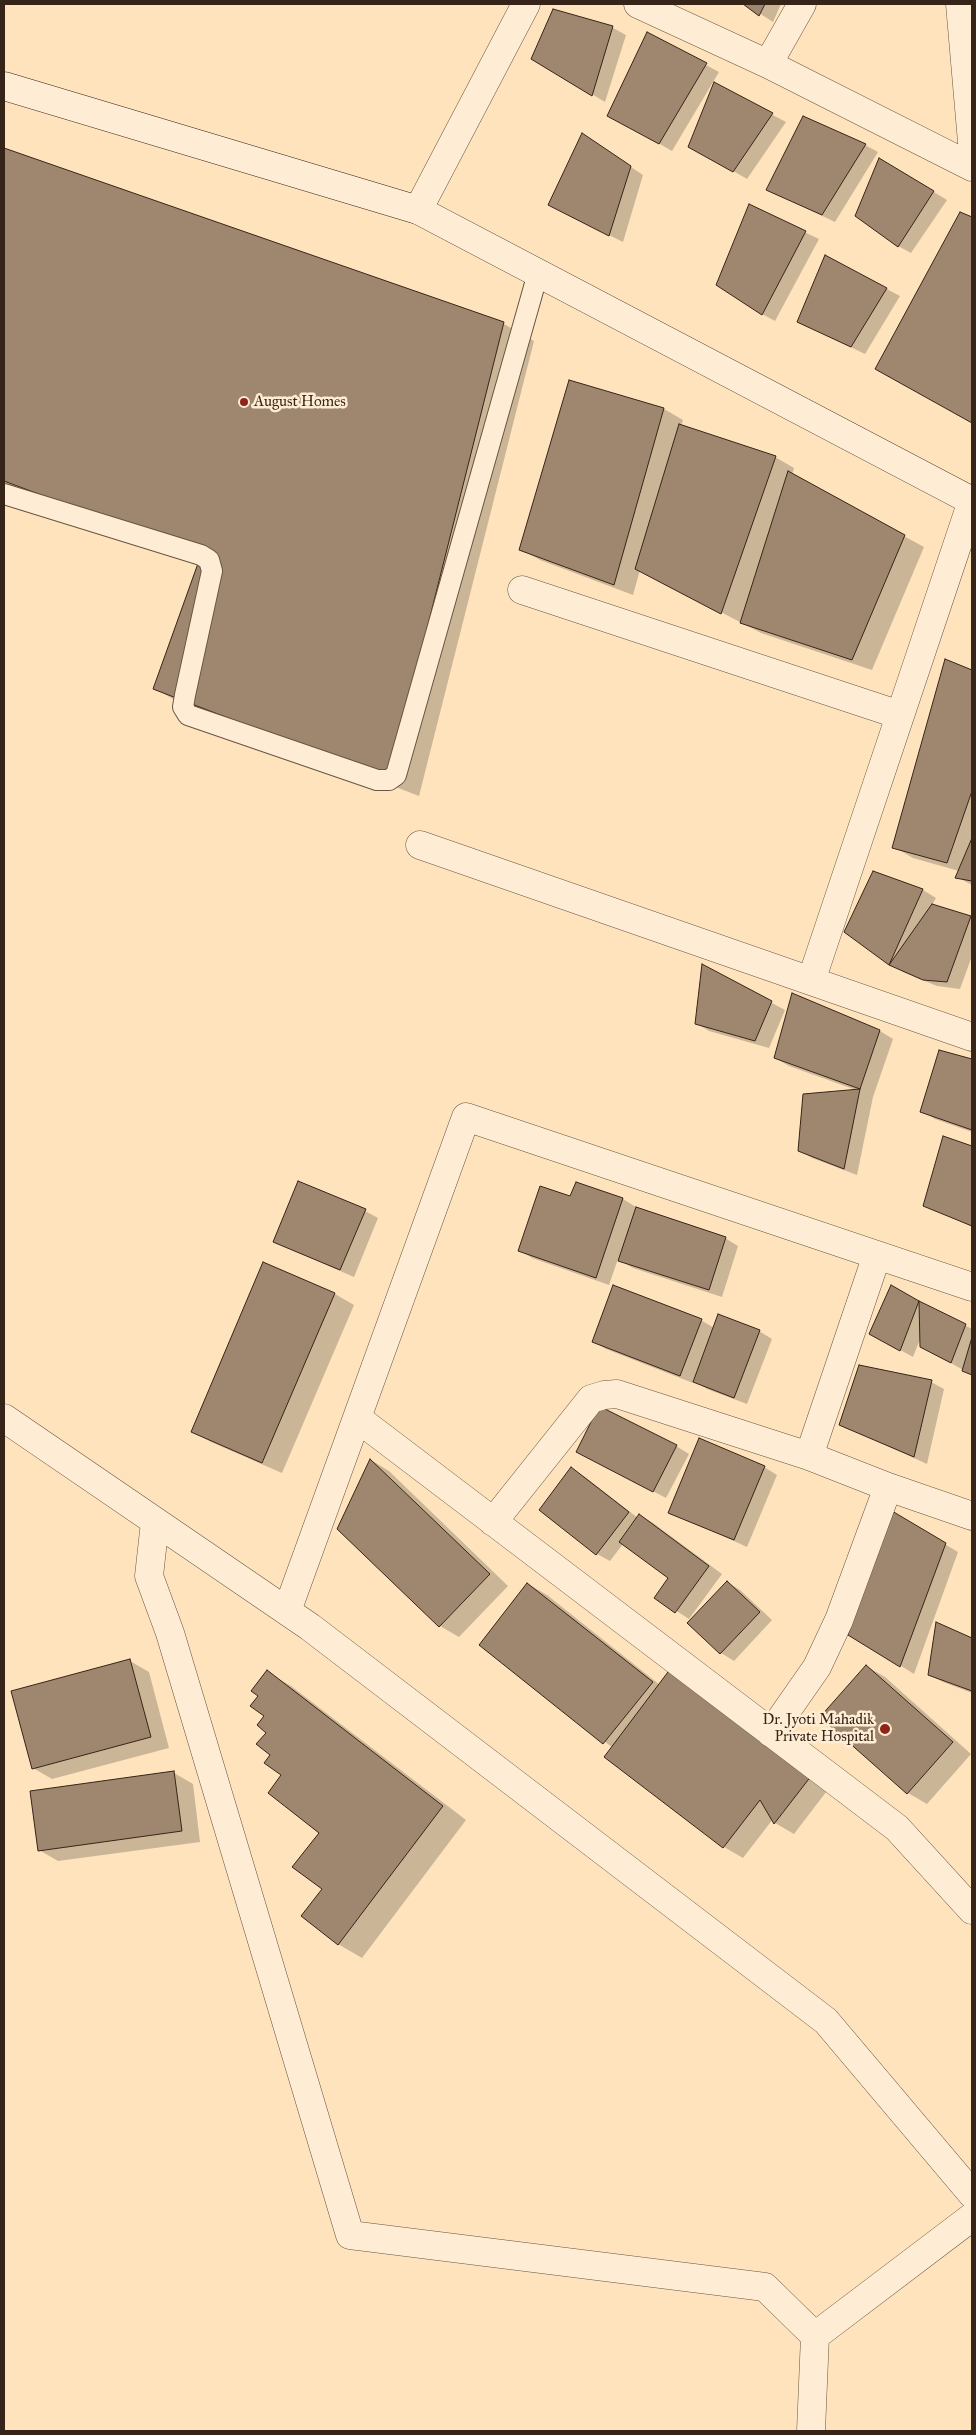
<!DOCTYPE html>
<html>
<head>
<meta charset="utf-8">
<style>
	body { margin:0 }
	#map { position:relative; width:976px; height:2435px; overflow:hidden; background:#fee3bd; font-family:"IM FELL Great Primer",serif }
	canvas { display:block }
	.frame { position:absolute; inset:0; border:5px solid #362418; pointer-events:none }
</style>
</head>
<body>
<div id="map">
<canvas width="976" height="2435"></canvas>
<div class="frame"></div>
</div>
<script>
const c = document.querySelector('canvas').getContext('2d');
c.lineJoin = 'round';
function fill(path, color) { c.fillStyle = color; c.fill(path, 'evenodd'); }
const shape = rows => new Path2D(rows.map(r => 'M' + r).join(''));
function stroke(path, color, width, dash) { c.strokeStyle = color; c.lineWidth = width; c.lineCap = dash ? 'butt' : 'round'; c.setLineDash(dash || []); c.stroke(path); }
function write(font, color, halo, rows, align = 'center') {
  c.font = font + ' "IM FELL Great Primer",serif'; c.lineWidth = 5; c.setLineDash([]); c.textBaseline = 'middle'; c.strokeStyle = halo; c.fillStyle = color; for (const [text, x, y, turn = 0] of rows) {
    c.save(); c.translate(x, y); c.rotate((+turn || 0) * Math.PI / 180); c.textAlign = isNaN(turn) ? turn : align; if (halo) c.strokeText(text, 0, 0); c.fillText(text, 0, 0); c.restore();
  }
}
fill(shape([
	[745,4,781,4,773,22],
	[554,10,613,28,626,35,605,102,533,59],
	[648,34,719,72,672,151,609,115],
	[714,84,786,122,747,179,690,146],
	[595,143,643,175,623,242,563,212],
	[865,145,878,152,835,222,768,190],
	[4,149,504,324,534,341,419,796,185,706,154,688,201,560,4,486],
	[893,167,947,200,911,253,898,246],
	[749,206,819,239,775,321,762,314],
	[961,213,972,219,972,422,901,382],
	[826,257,900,296,865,354,798,322],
	[570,382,664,409,683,420,681,426,775,457,794,468,792,475,924,547,872,670,761,633,640,570,633,595,540,560,520,549],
	[946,661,972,671,972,885,957,877,959,871,913,858,894,847],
	[874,872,923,890,936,898,932,905,972,918,972,956,960,989,937,986,903,972,846,932],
	[703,966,785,1010,769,1048,709,1031,696,1023],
	[880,1031,893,1039,873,1097,857,1175,812,1158,799,1150,859,1091,789,1066,775,1058],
	[940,1051,972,1060,972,1132,935,1119,922,1111],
	[944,1138,972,1147,972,1227,925,1205],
	[576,1183,623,1199,636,1207,635,1208,725,1238,738,1246,722,1297,633,1268,618,1259,609,1285,532,1258,519,1250,571,1198],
	[365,1211,378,1218,354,1277,274,1242],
	[264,1264,335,1294,354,1305,282,1473,211,1442,192,1431],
	[891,1287,972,1329,972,1375,935,1354,921,1337,913,1357,884,1341],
	[701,1320,714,1328,759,1331,772,1339,747,1404,707,1389,694,1381,693,1383,606,1349,593,1341],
	[931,1382,944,1389,927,1464,841,1425],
	[676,1446,689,1454,666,1498,591,1459],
	[371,1460,389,1471,508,1586,459,1637,440,1626,339,1529],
	[764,1467,777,1475,747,1547,670,1512],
	[572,1469,585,1477,638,1518,640,1515,653,1523,722,1574,689,1619,655,1597,669,1578,623,1544,610,1561,597,1554],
	[893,1513,958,1552,914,1674,850,1634],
	[727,1582,740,1590,772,1620,734,1661,721,1653],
	[528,1584,547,1595,660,1685,833,1783,794,1834,775,1823,773,1819,743,1858,724,1847,606,1757,613,1748,480,1645],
	[937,1624,972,1639,972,1693,943,1682,929,1675],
	[130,1661,149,1672,169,1748,52,1779,33,1768],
	[866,1666,885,1677,971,1754,927,1804,908,1793,822,1717],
	[267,1672,291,1686,466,1820,362,1958,338,1944,323,1889,320,1832,272,1755,260,1696],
	[174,1773,193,1784,200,1842,58,1861,39,1850]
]), '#0003');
const building = shape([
	[743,4,765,4,759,16,743,4],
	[553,9,613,26,592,96,531,59,553,9],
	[647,32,707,63,659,144,607,116,647,32],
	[714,82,773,113,733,172,688,147,714,82],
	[803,116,866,144,822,215,766,190,803,116],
	[582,133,631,166,609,236,548,205,582,133],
	[4,148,504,322,389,780,153,689,201,555,4,481,4,148],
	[879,158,934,191,898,247,855,216,879,158],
	[749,204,806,231,762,315,716,285,749,204],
	[960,212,972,217,972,423,875,369,960,212],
	[825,255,887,288,851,347,797,322,825,255],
	[569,380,664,408,614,585,519,550,569,380],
	[679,424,776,456,721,614,635,569,679,424],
	[788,471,905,535,852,660,740,623,788,471],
	[945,659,972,670,972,791,947,863,892,848,945,659],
	[972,838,972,881,955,878,972,838],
	[873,871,923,889,889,965,844,932,873,871],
	[932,904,971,916,947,982,923,980,889,965,932,904],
	[702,964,772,1001,755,1041,695,1024,702,964],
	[792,993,880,1030,860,1089,774,1058,792,993],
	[939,1050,972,1059,972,1130,920,1112,939,1050],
	[860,1089,844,1169,798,1151,803,1094,860,1089],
	[943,1136,972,1146,972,1226,923,1206,943,1136],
	[298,1181,366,1209,340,1270,273,1242,298,1181],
	[576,1182,623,1198,596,1278,518,1251,540,1186,570,1196,576,1182],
	[636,1207,726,1237,709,1290,618,1261,636,1207],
	[263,1262,335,1293,262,1463,191,1432,263,1262],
	[613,1285,702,1319,680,1376,592,1342,613,1285],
	[891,1285,919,1301,900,1351,869,1334,891,1285],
	[919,1301,966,1324,951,1363,920,1347,919,1301],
	[718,1314,760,1330,734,1398,693,1382,718,1314],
	[972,1337,972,1375,962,1371,972,1337],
	[859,1365,932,1380,914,1457,839,1425,859,1365],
	[599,1406,677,1445,653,1492,576,1452,599,1406],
	[699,1438,765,1466,734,1540,668,1513,699,1438],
	[370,1459,490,1574,439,1627,337,1529,370,1459],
	[571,1467,629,1512,596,1555,539,1510,571,1467],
	[892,1511,946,1543,900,1667,848,1635,892,1511],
	[639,1514,709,1566,675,1613,654,1598,668,1578,619,1542,639,1514],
	[727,1581,760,1612,720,1654,687,1623,727,1581],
	[527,1583,653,1682,603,1744,479,1645,527,1583],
	[936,1622,972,1638,972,1691,928,1675,936,1622],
	[130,1659,151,1737,32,1769,11,1691,130,1659],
	[674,1664,815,1771,774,1824,760,1800,723,1848,604,1757,674,1664],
	[866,1665,953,1742,907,1794,820,1717,866,1665],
	[267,1670,443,1806,338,1945,301,1916,322,1889,292,1867,319,1833,268,1793,281,1775,264,1763,270,1755,256,1744,266,1733,257,1725,264,1716,250,1706,258,1696,251,1691,267,1670],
	[174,1771,182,1831,38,1851,30,1791,174,1771]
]);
fill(building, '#9e876e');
stroke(building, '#362418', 1);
const lane = shape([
	[4,494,201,555,209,560,212,571,185,695,183,707,188,715,377,780,389,780,396,775,538,273]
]);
const street = shape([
	[638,4,768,64,972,167],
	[960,4,972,142],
	[768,64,802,4],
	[418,210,526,4],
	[522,590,900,715],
	[420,845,972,1037],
	[811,981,972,501],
	[877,1255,809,1456,888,1487,972,1516],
	[4,1418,310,1627,826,2021,972,2194],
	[357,1418,897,1828,972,1910],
	[155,1522,149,1576,170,1633,350,2235,765,2287,815,2336],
	[493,1522,591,1399,604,1395,617,1394,809,1456],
	[287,1611,466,1117,972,1287],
	[771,1733,817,1667,839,1620,888,1487],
	[811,2431,815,2336,972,2217]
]);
const secondary = shape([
	[4,86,418,210,972,501]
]);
stroke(lane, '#685441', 22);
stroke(street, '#685441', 29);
stroke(secondary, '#362418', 29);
stroke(lane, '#feedd4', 20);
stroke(street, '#feedd4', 28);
stroke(secondary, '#feedd4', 28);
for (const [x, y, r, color] of [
	[244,402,5,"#8f2418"],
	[885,1729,6,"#8f2418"]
]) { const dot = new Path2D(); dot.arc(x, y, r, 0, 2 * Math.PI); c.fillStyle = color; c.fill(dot); stroke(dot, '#feedd4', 2); }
write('15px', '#362418', '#feedd4', [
	["August Homes",254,402],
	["Dr. Jyoti Mahadik",874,1720,"right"],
	["Private Hospital",874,1737,"right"]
], 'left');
</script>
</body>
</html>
